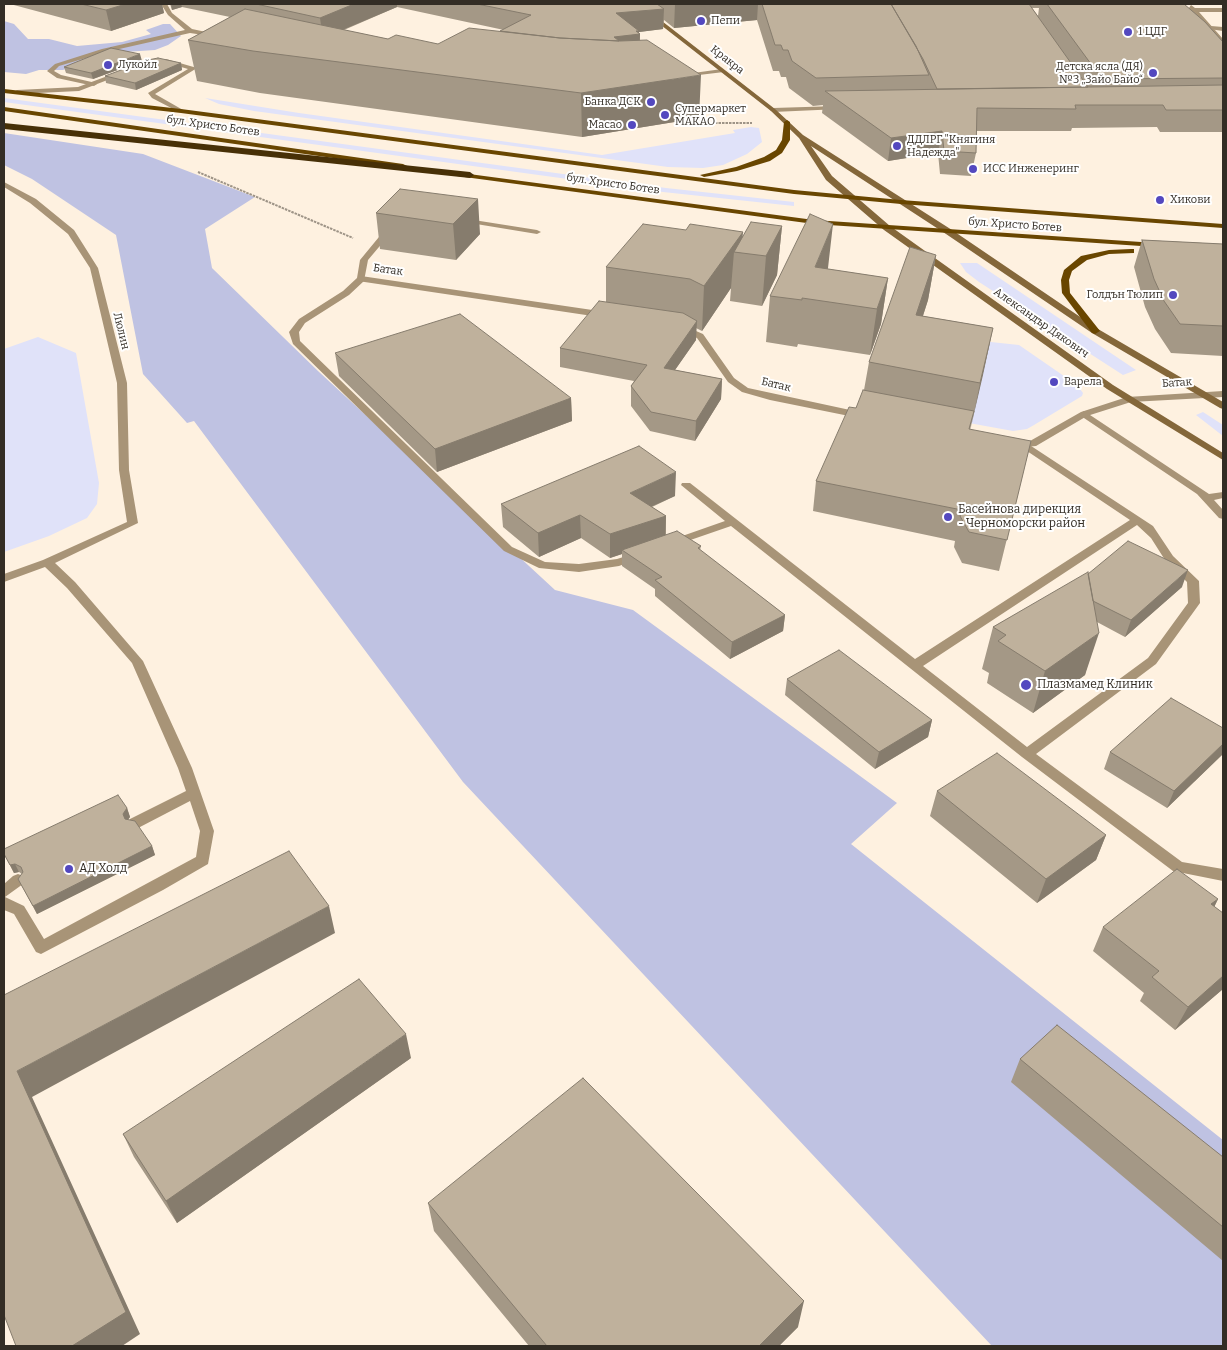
<!DOCTYPE html>
<html>
<head>
<meta charset="utf-8">
<style>
	body { margin:0 }
	#map { position:relative; width:1227px; height:1350px; overflow:hidden; background:#fef1e0; font-family:Bitter,serif }
	canvas { display:block }
	.frame { position:absolute; inset:0; border:5px solid #332d25; pointer-events:none }
</style>
</head>
<body>
<div id="map">
<canvas width="1227" height="1350"></canvas>
<div class="frame"></div>
</div>
<script>
const c = document.querySelector('canvas').getContext('2d');
c.lineJoin = 'round';
function fill(path, color) { c.fillStyle = color; c.fill(path, 'evenodd'); }
const shape = rows => new Path2D(rows.map(r => 'M' + r).join(''));
function stroke(path, color, width, dash) { c.strokeStyle = color; c.lineWidth = width; c.lineCap = dash ? 'butt' : 'round'; c.setLineDash(dash || []); c.stroke(path); }
function write(font, color, halo, rows, align = 'center') {
  c.font = font + ' Bitter,serif'; c.lineWidth = 4; c.setLineDash([]); c.textBaseline = 'middle'; c.strokeStyle = halo; c.fillStyle = color; for (const [text, x, y, turn = 0] of rows) {
    c.save(); c.translate(x, y); c.rotate((+turn || 0) * Math.PI / 180); c.textAlign = isNaN(turn) ? turn : align; if (halo) c.strokeText(text, 0, 0); c.fillText(text, 0, 0); c.restore();
  }
}
fill(shape([
	[4,98,666,188,794,202,794,206,663,192,4,102],
	[205,98,299,113,602,155,735,133,733,130,751,127,759,128,762,142,747,154,723,165,703,168,668,167,254,111,219,104],
	[960,263,977,263,1136,370,1123,375,979,282,966,272],
	[906,333,1019,345,1077,385,1083,393,1082,396,1034,425,1027,429,1013,431,864,404],
	[38,337,76,353,99,483,97,504,87,518,49,536,4,552,4,349],
	[1203,412,1223,425,1223,436,1196,415]
]), '#e0e2f9');
fill(shape([
	[4,21,14,24,28,39,49,39,77,46,122,42,151,34,146,30,163,24,170,24,181,36,168,45,155,50,110,53,63,70,39,70,26,74,4,72],
	[4,133,143,154,255,197,205,229,212,268,318,371,555,590,633,610,897,803,851,844,1223,1140,1223,1346,992,1346,463,782,194,421,187,423,143,374,116,235,32,179,4,165]
]), '#bfc2e2');
stroke(shape([
	[715,123,752,123],
	[198,172,353,238]
]), '#9e9487', 2, [2.5, 1]);
fill(shape([
	[1211,26,1223,27,1223,31,1209,29,1211,26],
	[166,59,197,68,155,94,183,110,183,112,179,112,152,98,148,93,188,69,164,62,163,61,166,59],
	[121,71,123,72,123,74,79,91,17,94,14,92,17,90,78,87,121,71],
	[4,182,36,199,74,230,98,268,127,383,129,470,138,523,55,563,75,582,143,661,192,768,214,831,208,864,163,890,41,954,36,952,14,914,4,910,4,884,13,876,18,874,23,876,25,880,23,884,5,897,24,906,44,939,196,857,200,831,190,801,140,827,135,828,130,827,128,823,130,819,186,791,178,768,132,663,67,588,45,567,4,582,4,574,43,560,127,522,119,470,117,383,90,268,68,234,30,203,4,187,4,182],
	[461,218,537,230,541,232,537,234,464,222,460,220,461,218],
	[388,226,395,228,368,260,364,281,349,295,305,323,299,332,300,341,512,547,545,562,579,564,617,559,636,553,642,556,640,558,619,566,579,572,539,568,504,551,293,344,289,332,299,319,343,291,357,278,360,260,388,226],
	[1084,411,1209,494,1223,492,1223,498,1214,500,1223,510,1223,519,1219,518,1197,494,1081,416,1079,414,1084,411],
	[1025,442,1153,526,1173,556,1199,581,1200,603,1156,664,1036,754,1182,862,1223,869,1223,881,1173,871,1022,757,731,526,676,545,668,545,666,543,668,541,725,521,681,485,682,483,690,483,915,659,1130,520,1021,447,1020,445,1025,442],
	[1137,525,1151,538,1165,560,1187,582,1188,603,1148,658,1027,747,923,666,1137,525]
]), '#a89477');
fill(shape([
	[161,4,167,4,172,13,192,29,220,35,217,37,190,33,106,52,59,66,54,71,61,75,96,83,97,84,94,86,57,78,47,71,55,64,102,49,185,30,168,15,161,4],
	[1191,5,1195,8,1223,8,1223,12,1199,12,1223,39,1223,44,1192,12,1173,10,1189,8,1191,5],
	[722,69,724,70,724,72,682,77,679,75,722,69],
	[838,106,840,107,840,109,773,112,770,110,773,108,838,106],
	[361,276,606,312,610,315,606,318,358,281,357,279,361,276],
	[682,325,703,334,734,378,748,388,864,413,869,416,864,419,770,400,742,392,728,382,697,338,679,330,679,326,682,325],
	[1223,391,1223,397,1131,402,1087,416,1036,446,1014,448,1009,445,1014,442,1030,441,1081,412,1127,397,1223,391]
]), '#a89477');
fill(shape([
	[634,4,640,4,775,109,803,135,952,230,1098,329,1223,402,1223,409,1220,408,1092,333,946,234,811,146,832,176,890,226,1113,385,1223,453,1223,460,1107,389,884,230,826,180,799,138,771,111,634,4]
]), '#84673a');
fill(shape([
	[4,89,181,109,794,190,901,200,1223,224,1223,228,901,204,794,194,181,113,4,93,4,89],
	[4,107,403,164,407,166,403,168,4,111,4,107],
	[787,120,790,122,790,140,782,153,770,161,737,171,704,177,700,175,736,167,764,157,776,150,782,140,784,122,787,120],
	[454,172,814,220,1156,243,1160,245,1156,247,814,224,457,176,454,176,454,172],
	[1131,249,1134,249,1134,253,1109,254,1087,260,1072,271,1069,280,1070,293,1100,331,1095,334,1092,333,1062,293,1061,280,1064,270,1081,256,1109,250,1131,249]
]), '#694600');
fill(shape([
	[4,123,470,172,474,175,470,178,4,129,4,123]
]), '#473007');
fill(shape([
	[10,4,162,4,164,13,111,31],
	[170,4,1184,4,1223,42,1223,132,1160,132,1157,127,1072,128,1071,131,976,131,976,153,971,176,940,174,938,153,888,161,822,113,823,105,813,106,789,88,786,77,781,77,779,71,773,71,757,20,674,28,664,20,663,29,639,32,639,33,640,34,640,40,699,118,582,137,260,93,197,81,188,40,230,17,182,7,172,10],
	[397,7,504,30,500,31,438,44,388,39,344,30],
	[1032,8,1039,8,1038,16],
	[142,61,93,79,66,73,64,67],
	[181,63,182,70,136,90,106,83,105,76],
	[400,189,480,234,456,260,380,249,376,213],
	[782,226,777,275,762,306,730,301,731,288,702,331,696,328,696,340,675,370,722,379,721,399,695,441,650,431,631,406,631,386,634,381,560,367,560,348,606,302,606,267,686,230,743,232,742,236],
	[1142,240,1223,244,1223,356,1171,353,1155,329,1145,307,1134,267],
	[936,255,928,300,923,316,993,328,970,430,1031,441,999,571,962,563,954,547,955,541,813,511,816,481,856,408,864,390,869,362],
	[828,268,828,269,888,278,881,324,870,355,798,344,797,347,766,342,770,296],
	[335,353,571,398,572,421,437,472,339,376],
	[675,496,652,507,666,516,666,535,701,546,700,550,785,615,783,631,730,659,655,596,655,589,622,566,622,554,610,558,581,538,539,557,503,527,501,504],
	[1088,574,1182,587,1125,637,1097,622,1085,675,1033,713,987,683,989,673,982,669,993,627],
	[787,679,932,720,928,737,875,769,785,695],
	[1223,728,1223,754,1167,808,1104,769,1110,752],
	[937,791,1106,835,1096,860,1037,903,930,816],
	[127,808,130,817,128,820,152,846,155,855,37,914,18,879,22,874,19,872,14,873,4,854],
	[1218,899,1214,907,1223,913,1223,989,1175,1030,1140,1001,1144,993,1093,951,1103,927],
	[411,1058,177,1223,134,1157,123,1134],
	[1020,1059,1223,1157,1223,1261,1011,1082],
	[428,1203,798,1327,779,1346,529,1346,434,1231]
]), '#a49886');
fill(shape([
	[126,4,162,4,164,13,111,31,106,10],
	[171,4,181,4,182,7,172,10],
	[354,4,397,4,397,7,323,38,320,18],
	[675,4,758,4,757,20,674,28],
	[664,9,663,29,639,32,639,34,640,34,639,55,614,37,616,13],
	[140,54,142,61,93,79,91,73],
	[181,63,182,70,136,90,135,83],
	[701,75,699,118,582,137,581,93],
	[942,131,938,153,888,161,891,138],
	[478,199,480,234,456,260,453,224],
	[833,224,828,268,815,300,815,267],
	[782,226,777,275,762,306,766,256],
	[743,232,741,253,734,252,731,288,702,331,704,286],
	[936,255,928,300,908,361,916,315],
	[888,278,881,324,870,355,877,309],
	[697,321,696,340,663,387,664,368],
	[993,328,983,375,970,431,980,383],
	[722,379,721,399,695,441,696,421],
	[571,398,572,421,437,472,435,449],
	[676,472,675,496,630,516,630,493],
	[580,515,581,538,539,557,538,533],
	[666,516,665,540,622,550,622,554,610,558,610,534],
	[1188,570,1182,587,1125,637,1131,620],
	[785,615,783,631,730,659,732,642],
	[1099,633,1085,675,1033,713,1045,671],
	[932,720,928,737,875,769,879,752],
	[1223,744,1223,754,1167,808,1174,791],
	[127,808,130,817,126,822,123,814],
	[1106,835,1096,860,1037,903,1046,879],
	[152,846,155,855,37,914,33,906],
	[15,864,19,872,14,873,10,865],
	[1218,899,1206,924,1211,904],
	[329,906,335,933,32,1097,140,1334,122,1346,72,1346,17,1071],
	[1223,976,1223,989,1175,1030,1188,1007],
	[406,1034,411,1058,177,1223,166,1201],
	[804,1301,798,1327,779,1346,759,1346]
]), '#867c6d');
const building = shape([
	[81,4,126,4,106,10,81,4],
	[256,4,354,4,320,18,256,4],
	[477,4,657,4,664,9,616,13,639,31,636,31,640,34,614,37,619,41,560,38,500,31,531,15,477,4],
	[762,4,891,4,916,46,929,75,816,78,792,61,788,50,783,50,781,45,775,45,762,4],
	[891,4,1029,4,1088,87,937,89,923,59,891,4],
	[1047,4,1184,4,1205,22,1223,42,1223,78,1102,79,1047,4],
	[245,9,388,39,396,35,438,44,469,28,560,38,620,41,647,40,701,75,581,93,253,51,188,40,245,9],
	[111,48,140,54,91,73,64,67,111,48],
	[158,58,181,63,135,83,105,76,148,60,158,58],
	[1223,85,1223,110,1166,110,1163,105,1075,105,1076,109,977,108,976,153,944,151,942,131,891,138,825,91,1223,85],
	[400,189,478,199,453,224,376,213,400,189],
	[810,214,833,224,815,267,888,278,877,309,802,298,802,300,770,296,810,214],
	[751,222,782,226,766,256,734,252,751,222],
	[643,224,686,230,690,224,743,232,704,286,690,279,606,267,643,224],
	[1142,240,1223,244,1223,326,1180,324,1164,301,1154,279,1142,240],
	[910,247,936,255,916,315,993,328,980,383,869,362,910,247],
	[599,301,683,313,697,321,664,368,722,379,696,421,651,412,631,386,647,365,560,348,599,301],
	[460,314,571,398,435,449,335,353,460,314],
	[863,390,974,411,969,429,1031,441,1007,540,969,532,960,516,962,510,816,481,849,407,856,408,863,390],
	[639,446,676,472,630,493,666,516,610,534,580,515,538,533,501,504,639,446],
	[677,531,701,546,698,548,785,615,732,642,655,580,662,577,622,550,677,531],
	[1128,541,1188,570,1131,620,1093,601,1088,574,1128,541],
	[1088,572,1099,633,1045,671,998,641,1006,635,993,627,1088,572],
	[839,650,932,720,879,752,787,679,839,650],
	[1171,698,1223,728,1223,744,1174,791,1110,752,1171,698],
	[997,753,1106,835,1046,879,937,791,997,753],
	[118,795,127,808,123,814,125,819,135,821,152,846,33,906,18,879,23,872,21,867,15,864,10,865,4,854,4,849,118,795],
	[289,851,329,906,17,1071,126,1312,72,1346,16,1346,4,1315,4,995,289,851],
	[1177,869,1218,899,1211,904,1223,913,1223,976,1188,1007,1152,977,1159,971,1103,927,1177,869],
	[359,979,406,1034,166,1201,123,1134,359,979],
	[1057,1025,1223,1157,1223,1227,1020,1059,1057,1025],
	[583,1078,804,1301,759,1346,547,1346,428,1203,583,1078]
]);
fill(building, '#bfb19c');
stroke(building, '#867c6d', 1);
for (const [x, y, r, color] of [
	[701,21,5,"#5348bf"],
	[1128,32,5,"#5348bf"],
	[108,65,5,"#5348bf"],
	[1153,73,5,"#5348bf"],
	[651,102,5,"#5348bf"],
	[665,115,5,"#5348bf"],
	[632,125,5,"#5348bf"],
	[897,146,5,"#5348bf"],
	[973,169,5,"#5348bf"],
	[1160,200,5,"#5348bf"],
	[1173,295,5,"#5348bf"],
	[1054,382,5,"#5348bf"],
	[948,517,5,"#5348bf"],
	[1026,685,6,"#5348bf"],
	[69,869,5,"#5348bf"]
]) { const dot = new Path2D(); dot.arc(x, y, r, 0, 2 * Math.PI); c.fillStyle = color; c.fill(dot); stroke(dot, '#fff', 2); }
write('11px', '#332d25', '#fff', [
	["Пепи",711,21],
	["1 ЦДГ",1138,32],
	["Лукойл",118,65],
	["Детска ясла (ДЯ)",1143,67,"right"],
	["№3 „Зайо Байо“",1143,80,"right"],
	["Банка ДСК",641,102,"right"],
	["Супермаркет",675,109],
	["МАКАО",675,122],
	["Macao",622,125,"right"],
	["ДДЛРГ \"Княгиня",907,140],
	["Надежда\"",907,153],
	["ИСС Инженеринг",983,169],
	["Хикови",1170,200],
	["Голдън Тюлип",1163,295,"right"],
	["Варела",1064,382]
], 'left');
write('11px', '#332d25', '#fff', [
	["Кракра",727,60,38],
	["бул. Христо Ботев",213,126,8],
	["бул. Христо Ботев",613,184,8],
	["бул. Христо Ботев",1015,225,4],
	["Батак",388,270,8],
	["Александър Дякович",1041,323,35],
	["Люлин",121,331,76],
	["Батак",1177,383,-4],
	["Батак",776,385,13]
]);
write('12px', '#332d25', '#fff', [
	["Басейнова дирекция",958,510],
	["- Черноморски район",958,524],
	["Плазмамед Клиник",1037,685],
	["АД Холд",79,869]
], 'left');
</script>
</body>
</html>
